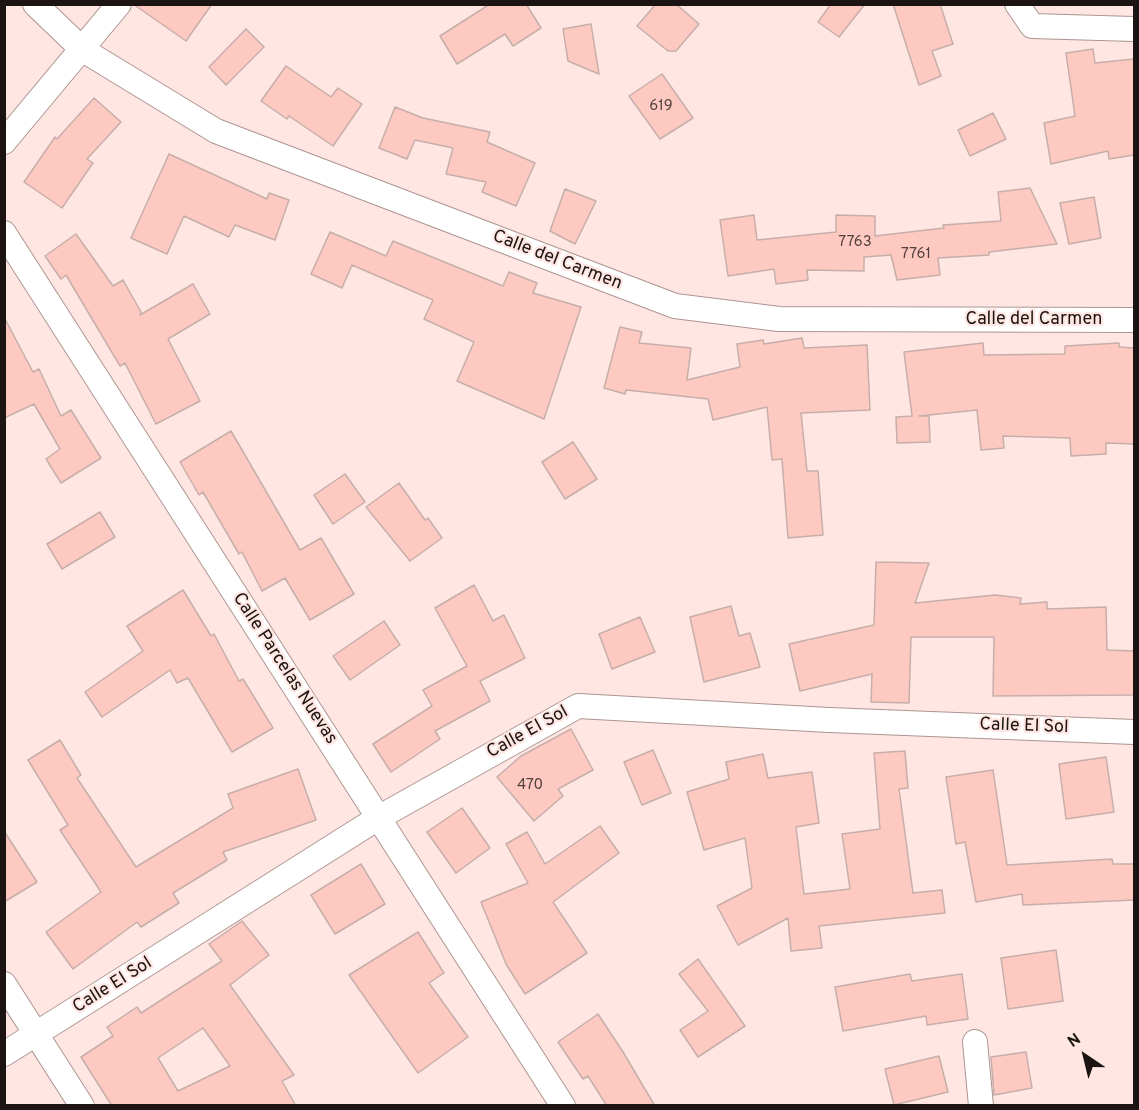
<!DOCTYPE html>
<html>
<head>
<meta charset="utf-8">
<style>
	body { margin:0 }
	#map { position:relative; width:1139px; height:1110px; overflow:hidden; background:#ffe6e2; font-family:Overpass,sans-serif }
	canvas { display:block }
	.frame { position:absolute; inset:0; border:6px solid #1c1412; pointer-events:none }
	.north { position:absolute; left:1055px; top:1026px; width:60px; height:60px; -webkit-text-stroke:4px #ffe6e2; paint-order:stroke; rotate:325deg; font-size:16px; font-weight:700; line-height:24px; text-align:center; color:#1c1412 }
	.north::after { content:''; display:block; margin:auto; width:21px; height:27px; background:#1c1412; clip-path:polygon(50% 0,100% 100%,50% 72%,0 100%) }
</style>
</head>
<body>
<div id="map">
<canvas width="1139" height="1110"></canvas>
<div class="frame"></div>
<div class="north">N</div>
</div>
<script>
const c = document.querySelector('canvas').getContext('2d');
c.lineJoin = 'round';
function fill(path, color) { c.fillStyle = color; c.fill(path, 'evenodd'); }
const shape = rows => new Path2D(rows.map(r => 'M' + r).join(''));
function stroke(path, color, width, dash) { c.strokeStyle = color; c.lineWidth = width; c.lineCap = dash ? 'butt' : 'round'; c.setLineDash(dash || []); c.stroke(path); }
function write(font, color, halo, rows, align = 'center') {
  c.font = font + ' Overpass,sans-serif'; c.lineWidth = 4.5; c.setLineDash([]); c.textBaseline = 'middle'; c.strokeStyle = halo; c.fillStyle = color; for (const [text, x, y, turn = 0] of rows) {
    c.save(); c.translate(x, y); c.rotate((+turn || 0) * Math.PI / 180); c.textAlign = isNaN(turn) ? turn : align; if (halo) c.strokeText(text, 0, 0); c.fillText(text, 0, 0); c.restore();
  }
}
const building = shape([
	[133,4,212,4,186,41,133,4],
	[490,4,526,4,541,28,513,46,505,34,457,64,440,36,490,4],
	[656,4,676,4,699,24,676,51,668,51,637,26,656,4],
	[831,4,865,4,839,37,818,22,831,4],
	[893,4,940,4,953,44,932,51,941,76,919,85,893,4],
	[591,24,599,74,568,61,563,29,591,24],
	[246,29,264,47,226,85,209,67,246,29],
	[1093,49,1095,63,1134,59,1134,155,1109,159,1108,151,1051,164,1044,123,1075,116,1066,53,1093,49],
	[286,66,331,97,338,88,362,104,333,146,289,116,287,119,261,101,286,66],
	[662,74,693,118,660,139,629,96,662,74],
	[94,98,121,122,87,159,93,163,62,208,24,182,55,137,57,139,94,98],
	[395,107,423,118,490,132,487,142,535,163,516,206,482,192,486,182,446,174,453,148,415,140,407,159,379,148,395,107],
	[993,113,1006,139,970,156,958,130,993,113],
	[169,154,267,199,269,193,289,200,275,240,235,225,229,237,184,216,167,254,131,238,169,154],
	[1030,188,1057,244,989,252,989,255,938,258,940,275,897,280,891,255,864,257,864,271,807,270,808,280,776,284,774,269,728,276,720,220,754,215,757,240,836,232,836,215,875,216,875,236,944,228,943,225,1001,221,998,192,1030,188],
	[565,189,596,201,575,244,550,231,565,189],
	[1094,197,1101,238,1069,244,1060,203,1094,197],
	[330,232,386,256,393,241,503,286,509,272,537,283,533,293,581,307,544,419,457,381,474,342,424,319,433,300,352,265,342,288,311,274,330,232],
	[76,234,113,286,123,280,141,312,140,315,193,284,210,314,168,339,200,401,156,424,125,363,120,366,66,275,61,279,45,256,76,234],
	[4,317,33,372,39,369,61,416,71,410,101,458,61,483,46,459,60,449,34,404,4,418,4,317],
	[620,327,642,332,639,343,691,348,687,380,740,367,737,344,763,340,764,344,802,338,804,348,867,345,870,410,801,413,807,471,818,471,823,535,788,538,782,459,772,460,767,407,713,420,708,399,626,390,625,394,604,388,620,327],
	[983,343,984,355,1065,354,1065,346,1119,343,1119,347,1134,348,1134,444,1106,443,1106,454,1071,456,1070,438,1003,436,1004,448,981,450,977,410,919,416,929,416,930,442,897,443,896,417,912,416,904,352,983,343],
	[231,431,300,550,321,538,354,594,310,620,285,578,262,591,242,552,239,554,203,492,199,495,180,462,231,431],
	[573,442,597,479,565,499,542,462,573,442],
	[345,474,365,502,333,524,314,495,345,474],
	[399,483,425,520,428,518,442,538,410,561,366,507,399,483],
	[100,512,115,537,62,569,47,544,100,512],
	[876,562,929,563,915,603,995,595,1021,598,1020,604,1047,602,1047,609,1106,607,1107,650,1134,651,1134,695,993,696,994,637,911,637,909,703,871,702,872,674,800,691,789,644,874,625,876,562],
	[474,585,493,621,504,615,525,658,480,681,490,701,435,731,440,739,391,772,373,744,432,706,423,690,467,666,435,608,474,585],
	[183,590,211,636,214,634,239,681,243,679,273,728,232,752,188,678,177,683,170,670,102,717,85,692,143,651,127,626,183,590],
	[731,606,739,636,750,633,760,667,704,682,690,617,731,606],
	[640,617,655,652,612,669,599,634,640,617],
	[384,621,400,645,350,680,333,656,384,621],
	[571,729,593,770,558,789,563,796,534,821,497,777,521,756,571,729],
	[60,740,81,775,77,778,136,867,233,808,228,794,298,769,316,820,223,852,227,860,173,893,179,903,141,927,137,922,73,969,46,932,101,892,60,830,68,825,28,760,60,740],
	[653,750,671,793,642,805,624,762,653,750],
	[905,751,908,788,899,789,913,893,942,890,945,913,819,926,822,948,791,951,788,918,738,945,717,906,752,888,745,838,704,850,687,792,729,779,726,762,763,754,768,778,812,772,819,823,796,827,804,894,850,889,842,834,880,829,874,753,905,751],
	[1106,757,1114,812,1066,819,1059,764,1106,757],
	[993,770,1007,865,1112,859,1113,864,1134,864,1134,900,1023,905,1022,894,976,902,965,842,956,844,946,777,993,770],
	[462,808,490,848,456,873,427,832,462,808],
	[600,826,619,853,553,902,587,953,525,994,506,964,481,902,528,883,506,844,527,832,545,864,600,826],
	[4,831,37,882,4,902,4,831],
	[361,864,385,904,335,934,311,895,361,864],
	[242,921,269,955,230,985,294,1075,282,1081,296,1106,112,1106,81,1057,113,1036,107,1027,137,1007,141,1013,222,961,209,944,242,921],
	[203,1028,230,1066,178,1091,158,1058,203,1028],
	[418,932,444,973,429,983,468,1037,418,1073,349,975,418,932],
	[1056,950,1063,1001,1008,1009,1001,958,1056,950],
	[698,959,745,1026,698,1057,680,1030,708,1011,679,974,698,959],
	[910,974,912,981,962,974,968,1019,927,1025,926,1016,843,1031,835,987,910,974],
	[598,1014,623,1052,655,1106,607,1106,588,1076,583,1079,558,1042,598,1014],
	[1026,1052,1032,1088,994,1095,991,1057,1026,1052],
	[939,1056,948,1092,894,1105,885,1069,939,1056]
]);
fill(building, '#fec9c0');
stroke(building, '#c6aeaa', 1.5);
const street = shape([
	[35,4,83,50,216,131,675,306,779,319,1134,320],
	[1017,4,1032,26,1134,29],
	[4,142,119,4],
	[4,233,563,1106],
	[4,984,82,1106],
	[975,1042,981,1106],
	[4,1054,378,818,578,706,829,720,1134,732]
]);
stroke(street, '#ac9591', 26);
stroke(street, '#fff', 24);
write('15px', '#54413e', null, [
	["619",661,107],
	["7763",855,243],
	["7761",916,255],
	["470",530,786]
]);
write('18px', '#1c1412', '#ffe6e2', [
	["Calle del Carmen",557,261,21],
	["Calle del Carmen",1034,320],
	["Calle Parcelas Nuevas",284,669,57],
	["Calle El Sol",1024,727,2],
	["Calle El Sol",528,733,-29],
	["Calle El Sol",113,986,-32]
]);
</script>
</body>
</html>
